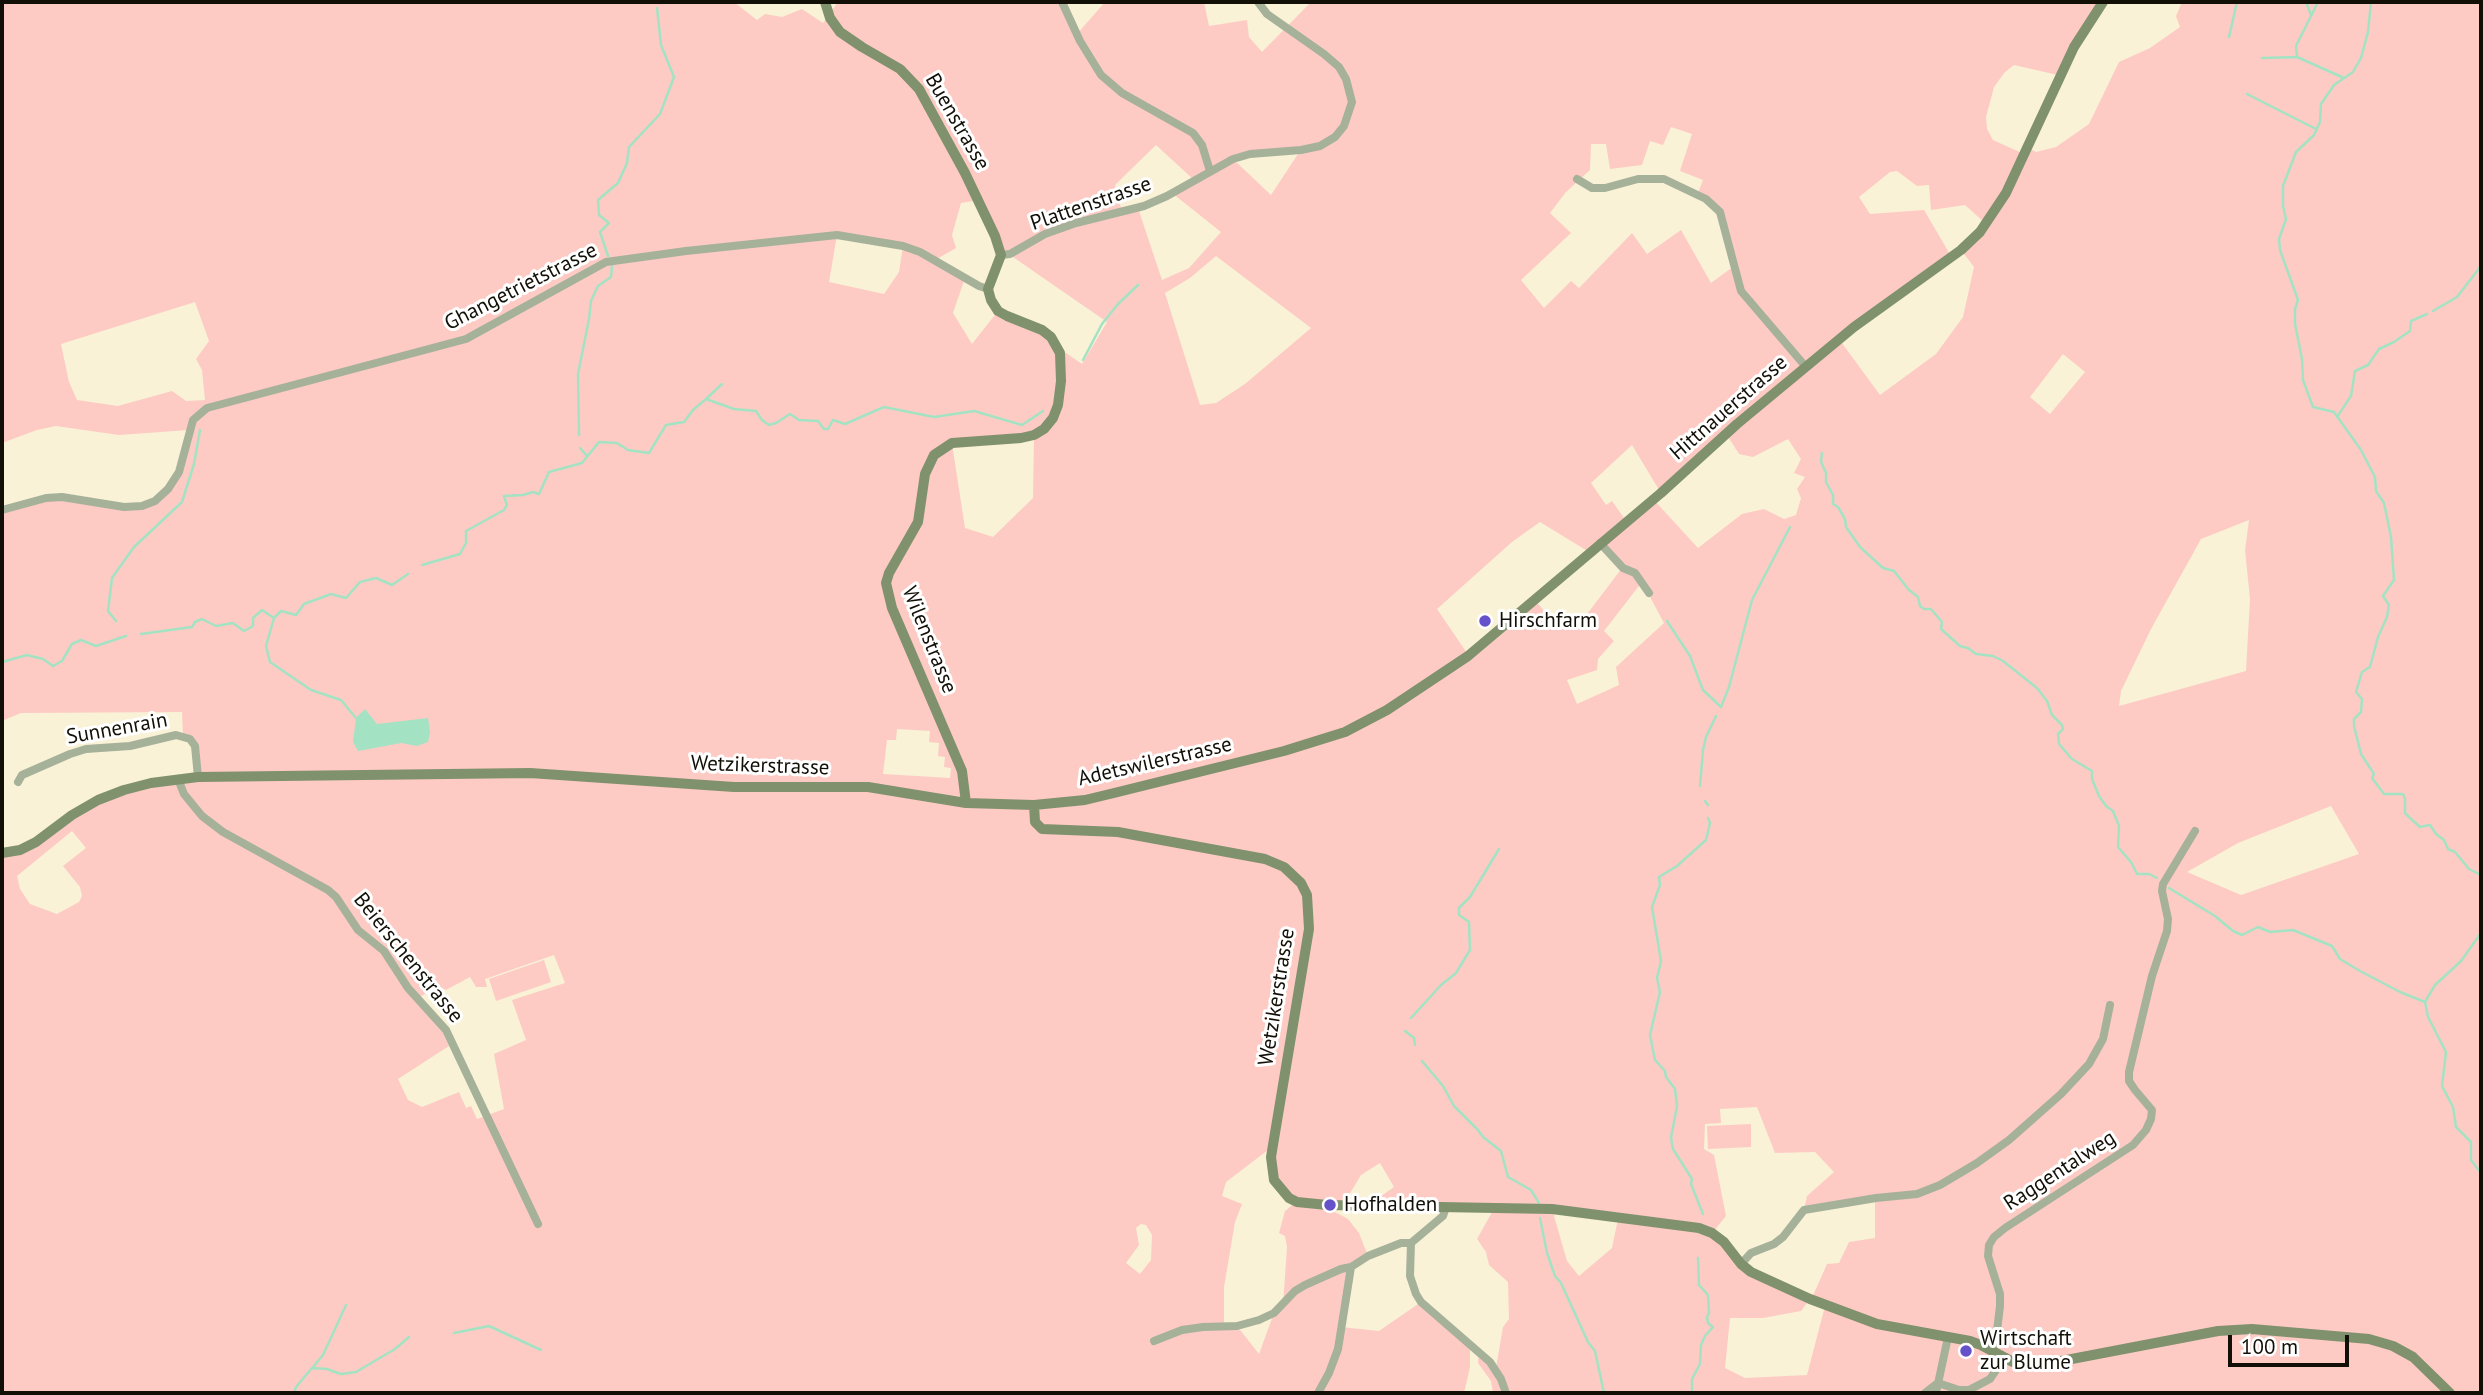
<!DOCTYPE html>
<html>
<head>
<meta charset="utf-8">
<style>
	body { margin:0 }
	#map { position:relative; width:2483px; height:1395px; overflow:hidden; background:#f9f2d7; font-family:"PT Sans",sans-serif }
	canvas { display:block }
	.frame { position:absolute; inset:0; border:4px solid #110f06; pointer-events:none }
	.scale { position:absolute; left:2228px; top:1335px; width:121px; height:32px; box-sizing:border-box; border:4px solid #110f06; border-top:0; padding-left:9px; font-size:21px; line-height:24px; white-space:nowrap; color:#110f06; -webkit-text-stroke:5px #fff; paint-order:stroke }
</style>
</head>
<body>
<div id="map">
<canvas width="2483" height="1395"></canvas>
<div class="frame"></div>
<div class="scale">100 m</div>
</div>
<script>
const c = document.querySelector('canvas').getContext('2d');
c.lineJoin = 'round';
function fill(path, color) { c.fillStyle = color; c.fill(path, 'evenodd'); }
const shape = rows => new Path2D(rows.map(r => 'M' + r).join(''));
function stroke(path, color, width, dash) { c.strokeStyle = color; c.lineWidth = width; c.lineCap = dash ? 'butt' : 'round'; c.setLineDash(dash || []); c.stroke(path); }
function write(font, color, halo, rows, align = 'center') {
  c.font = font + ' "PT Sans",sans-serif'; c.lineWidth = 6; c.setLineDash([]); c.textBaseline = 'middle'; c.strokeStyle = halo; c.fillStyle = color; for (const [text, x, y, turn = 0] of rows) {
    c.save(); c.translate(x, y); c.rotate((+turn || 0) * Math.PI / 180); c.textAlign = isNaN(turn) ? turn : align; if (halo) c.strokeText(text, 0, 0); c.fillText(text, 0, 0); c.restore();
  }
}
fill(shape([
	[2,2,734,2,757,20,765,14,782,17,802,9,823,23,838,2,1062,2,1077,34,1105,2,1204,2,1209,26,1247,20,1249,37,1262,52,1311,2,2103,2,2062,76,2014,65,2005,72,1994,87,1986,117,1987,129,1993,140,2024,154,2028,148,2036,152,2056,147,2089,124,2119,62,2150,48,2180,27,2176,16,2182,2,2481,2,2481,1393,1493,1393,1491,1381,1478,1363,1478,1358,1482,1355,1496,1368,1503,1327,1509,1319,1508,1282,1489,1265,1486,1252,1477,1239,1495,1207,1367,1206,1394,1187,1380,1163,1361,1175,1343,1205,1329,1209,1348,1219,1359,1233,1368,1256,1351,1267,1341,1327,1379,1331,1421,1302,1470,1344,1470,1367,1464,1393,2,1393,2,853,6,854,98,800,197,777,195,746,183,736,182,712,21,713,2,721,2,510,46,498,124,507,155,501,179,472,189,430,119,435,56,426,37,430,2,443],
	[1671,127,1692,134,1680,171,1703,180,1698,193,1720,212,1733,269,1730,269,1711,283,1681,230,1647,254,1632,233,1579,288,1571,281,1544,308,1521,280,1571,233,1550,213,1566,192,1590,170,1591,144,1606,144,1610,169,1642,165,1650,141,1663,145],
	[1156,145,1194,180,1172,193,1221,232,1189,268,1162,280,1138,208,1122,212,1115,185],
	[1300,151,1271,195,1234,160],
	[1897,171,1917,186,1929,185,1931,210,1965,205,1986,224,1961,250,1974,267,1963,317,1936,354,1880,395,1839,339,1951,256,1924,210,1870,214,1859,197,1890,172],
	[979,200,1001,255,1010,255,1107,322,1082,364,1066,353,1060,353,1042,330,998,311,972,344,953,313,965,278,935,260,956,248,952,235,961,203],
	[837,235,903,246,899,272,884,294,829,282],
	[1216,256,1311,328,1245,384,1216,403,1200,405,1165,293,1190,278],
	[195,302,209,341,196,359,202,370,205,400,186,401,172,391,118,406,77,400,69,382,61,344],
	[2063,354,2085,372,2050,414,2030,397],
	[1727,435,1739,454,1753,457,1788,439,1801,459,1794,473,1805,477,1797,489,1801,498,1796,515,1784,519,1764,509,1742,514,1698,548,1653,499,1626,521,1612,501,1606,505,1591,483,1632,445,1661,493],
	[1034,436,1033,498,993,537,965,528,952,444],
	[2249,520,2245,550,2250,599,2246,671,2119,706,2121,691,2151,629,2201,539],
	[1540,522,1589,552,1600,543,1622,568,1575,630,1561,611,1551,619,1535,600,1469,656,1437,609,1512,542],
	[1642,582,1664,623,1616,667,1619,685,1577,704,1567,680,1597,670,1598,659,1614,641,1604,631],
	[897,729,930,731,929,742,939,743,938,756,945,757,944,767,951,768,950,778,883,774,887,740,896,740],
	[2331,806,2359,854,2241,895,2187,872,2238,843],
	[72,831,86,848,63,866,80,887,82,896,79,902,57,914,30,904,20,889,17,876],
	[554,955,565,983,512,1000,526,1040,494,1054,504,1109,477,1119,471,1106,466,1108,459,1092,422,1107,408,1100,398,1079,449,1046,435,1015,418,998,439,986,446,990,470,977,476,987,487,987,485,979],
	[1757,1107,1775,1153,1815,1152,1834,1172,1807,1196,1804,1210,1875,1198,1875,1238,1849,1242,1839,1263,1827,1264,1811,1300,1825,1306,1807,1375,1745,1378,1725,1368,1730,1318,1763,1318,1801,1311,1810,1299,1741,1264,1713,1232,1726,1216,1714,1155,1704,1149,1705,1124,1721,1123,1720,1109],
	[1272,1147,1279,1189,1296,1202,1285,1211,1279,1233,1285,1236,1287,1247,1283,1305,1274,1313,1259,1354,1237,1326,1224,1327,1224,1287,1235,1222,1242,1204,1222,1196,1226,1182],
	[1552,1209,1618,1219,1612,1248,1579,1276,1567,1261],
	[1141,1224,1146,1225,1152,1235,1151,1260,1140,1274,1126,1263,1139,1245,1136,1228],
	[544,960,551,982,496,1001,489,979],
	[1751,1124,1751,1147,1708,1149,1707,1126]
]), '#fdcbc4');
fill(shape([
	[365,709,377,724,428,718,430,732,428,742,417,746,401,743,358,751,353,742,356,718]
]), '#a3e3c3');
stroke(shape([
	[2306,2,2311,15],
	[2371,2,2368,32,2361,58,2353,72,2334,85,2321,104,2320,122,2314,135,2296,152,2283,186,2283,206,2286,219,2279,239,2280,250,2298,300,2295,309,2295,324,2302,359,2303,380,2313,407,2334,412,2361,450,2375,477,2376,491,2384,503,2391,537,2394,580,2383,596,2389,605,2387,617,2378,637,2370,667,2362,672,2356,692,2362,699,2361,712,2354,719,2354,726,2361,754,2374,774,2372,778,2384,794,2403,794,2405,799,2405,813,2411,819,2420,827,2430,825,2436,834,2444,840,2448,849,2455,852,2469,869,2481,875],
	[2229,37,2237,2],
	[2297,56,2296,46,2318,2],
	[2262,58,2297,57,2344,78],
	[2247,94,2316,129],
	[608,256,600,232,609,223,599,215,598,200,618,183,627,163,629,147,660,114,674,77,661,45,657,8],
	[2433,311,2457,297,2481,266],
	[1083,360,1102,324,1118,304,1138,285],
	[706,399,722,384],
	[2337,417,2351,396,2355,371,2368,365,2379,349,2394,342,2410,331,2411,321,2427,314],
	[579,435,578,374,589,319,591,301,598,286,611,277,612,266],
	[580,448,587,456],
	[1822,453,1821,462,1826,473,1826,482,1833,495,1833,504,1838,507,1845,519,1846,527,1860,547,1883,568,1894,571,1909,590,1918,597,1920,606,1924,609,1931,609,1942,622,1941,629,1960,646,1968,648,1976,654,1993,656,2003,661,2037,688,2047,701,2052,715,2062,725,2063,729,2058,734,2059,744,2072,759,2092,771,2092,779,2099,796,2106,806,2113,811,2119,826,2118,847,2131,862,2137,874,2149,874,2157,878],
	[422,565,460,554,466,543,466,531,504,510,507,505,504,496,523,495,533,492,539,494,549,472,582,463,599,442,617,443,628,450,649,453,666,425,684,422,693,410,706,399,734,409,756,411,762,420,769,425,776,423,790,414,799,420,818,421,824,429,828,429,833,420,845,424,884,407,934,417,974,411,1022,425,1043,411],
	[274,618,266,646,270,662,311,690,341,700,356,718],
	[116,621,108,611,112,578,134,547,182,502,194,464,200,430],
	[1667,621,1690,656,1703,690,1721,707,1729,687,1752,600,1790,527],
	[141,634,192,627,195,622,202,619,216,626,233,623,244,631,253,626,253,618,262,610,274,618,281,611,296,615,304,604,331,594,346,598,360,582,376,578,392,585,408,574],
	[2,662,27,655,43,659,53,666,62,661,72,644,81,640,96,646,126,636],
	[1700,786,1703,750,1706,737,1716,716],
	[1705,801,1708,805],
	[2169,888,2215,916,2233,931,2242,935,2258,927,2270,932,2293,930,2332,946,2340,959,2360,971,2400,992,2425,1002],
	[2481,933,2461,961,2435,985,2425,1002,2428,1017,2446,1052,2442,1086,2453,1107,2456,1127,2471,1142,2471,1160,2481,1173],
	[1411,1018,1441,985,1456,973,1470,950,1469,922,1459,915,1459,908,1470,897,1499,849],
	[1405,1031,1414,1038,1415,1045],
	[1422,1061,1443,1086,1454,1106,1478,1130,1483,1137,1501,1151,1508,1177,1531,1190,1539,1203],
	[1703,1214,1691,1184,1692,1179,1673,1149,1671,1138,1677,1106,1675,1089,1666,1077,1665,1071,1655,1060,1650,1035,1660,992,1657,978,1661,961,1652,907,1660,885,1659,877,1677,866,1706,840,1710,823,1708,818],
	[1540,1218,1547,1253,1555,1276,1561,1283,1588,1342,1595,1351,1604,1393],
	[454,1333,489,1326,541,1350],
	[313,1367,323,1355,346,1305],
	[294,1393,296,1387,312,1368,327,1369,341,1374,356,1372,395,1349,409,1337],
	[1692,1393,1692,1379,1700,1364,1701,1345,1705,1336,1713,1327,1708,1323,1707,1317,1709,1313,1708,1295,1699,1285,1698,1258]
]), '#a3e3c3', 2.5);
stroke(shape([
	[1062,2,1080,41,1101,75,1122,93,1193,133,1202,145,1210,171],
	[1577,179,1592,188,1605,188,1638,179,1664,179,1706,199,1720,212,1741,291,1806,367],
	[1001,255,1010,254,1045,234,1076,223,1144,206,1167,196,1233,159,1250,154,1301,150,1320,146,1335,137,1344,126,1352,102,1346,79,1339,67,1324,54,1267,14,1258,2],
	[2,510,46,498,62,497,124,507,142,506,155,501,168,489,179,472,193,420,207,408,466,339,606,262,686,251,837,235,903,246,920,252,979,286,988,289],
	[1600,543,1623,568,1635,573,1649,593],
	[178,779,184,794,202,816,223,832,328,890,336,897,358,930,384,951,408,988,446,1030,538,1224],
	[18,782,22,775,70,754,86,749,130,746,176,735,190,739,195,746,198,777],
	[1411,1243,1410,1276,1416,1294,1421,1302,1490,1362,1501,1379,1506,1393],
	[1741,1264,1751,1253,1774,1244,1783,1237,1804,1210,1876,1198,1917,1194,1940,1185,1977,1163,2009,1140,2061,1094,2089,1064,2103,1039,2110,1005],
	[1154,1341,1182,1330,1203,1327,1237,1326,1259,1320,1274,1313,1295,1291,1305,1285,1341,1269,1351,1267],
	[1991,1350,1996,1339,2000,1306,2000,1294,1988,1256,1989,1245,1994,1237,2005,1228,2133,1145,2146,1130,2151,1119,2152,1110,2135,1090,2129,1081,2129,1072,2152,976,2167,931,2168,919,2162,891,2163,884,2195,831],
	[1318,1393,1329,1373,1338,1349,1351,1267,1368,1256,1401,1243,1411,1243,1443,1216,1446,1207],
	[1925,1393,1938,1383,1959,1390,1969,1390,1990,1379,2004,1358],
	[1936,1393,1948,1337]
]), '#a5b199', 8);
stroke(shape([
	[825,2,830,18,840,32,862,47,900,69,919,89,965,173,995,236,1001,255,988,289,991,300,998,311,1007,316,1042,330,1051,337,1060,353,1061,381,1058,405,1053,418,1044,429,1034,435,1021,438,952,443,934,455,925,474,918,522,889,573,886,583,892,608,962,771,966,803],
	[1034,805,1035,822,1042,829,1118,832,1265,859,1284,867,1301,883,1307,895,1309,929,1271,1157,1274,1180,1289,1198,1297,1202,1327,1205,1552,1209,1699,1228,1712,1233,1724,1242,1741,1264,1751,1272,1810,1299,1877,1324,1970,1341,1981,1345,2013,1362,2024,1365,2056,1362,2218,1331,2252,1329,2369,1339,2393,1346,2413,1357,2450,1393],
	[2,853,20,850,36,842,72,815,98,800,124,790,151,783,198,777,530,773,734,787,868,787,966,803,1034,805,1085,800,1114,793,1284,751,1345,732,1387,710,1468,656,1661,493,1737,424,1854,327,1961,250,1980,232,2006,193,2074,47,2103,2]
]), '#80916e', 10);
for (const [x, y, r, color] of [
	[1485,621,7,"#6551ca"],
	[1330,1205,7,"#6551ca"],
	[1966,1351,7,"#6551ca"]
]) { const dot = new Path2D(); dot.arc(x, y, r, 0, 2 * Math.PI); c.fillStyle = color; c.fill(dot); stroke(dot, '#fff', 2.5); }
write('21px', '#110f06', '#fff', [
	["Buenstrasse",957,122,60],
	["Plattenstrasse",1091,204,-19],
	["Ghangetrietstrasse",521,287,-27],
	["Hittnauerstrasse",1729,408,-41],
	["Wilenstrasse",929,640,68],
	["Sunnenrain",117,729,-10],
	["Adetswilerstrasse",1155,762,-13],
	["Wetzikerstrasse",760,766,2],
	["Beierschenstrasse",408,958,51],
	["Wetzikerstrasse",1277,997,-81],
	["Raggentalweg",2060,1171,-33]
]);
write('21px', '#110f06', '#fff', [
	["Hirschfarm",1499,621],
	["Hofhalden",1344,1205],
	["Wirtschaft",1980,1339],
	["zur Blume",1980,1363]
], 'left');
</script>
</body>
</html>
